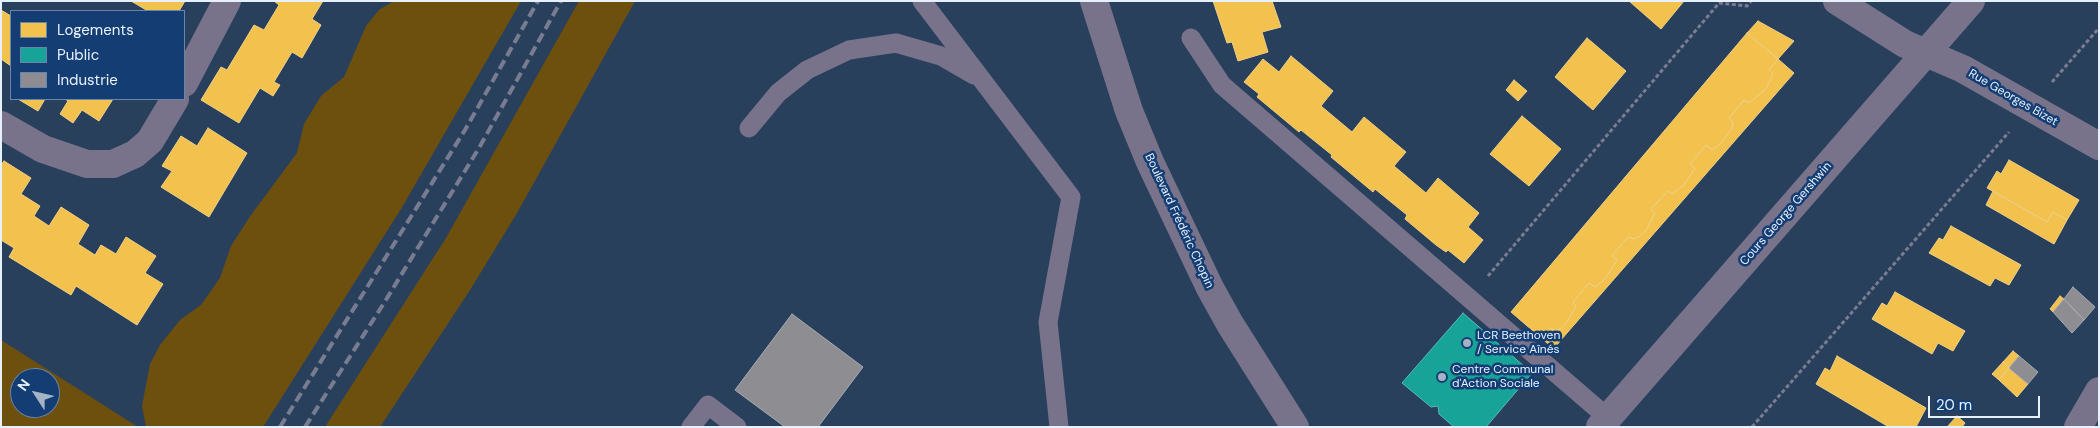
<!DOCTYPE html>
<html>
<head>
<meta charset="utf-8">
<style>
	body { margin:0 }
	#map { position:relative; width:2100px; height:428px; overflow:hidden; background:#29405d; font-family:"DM Sans",sans-serif }
	canvas { display:block }
	.frame { position:absolute; inset:0; border:2px solid #e7f1fe; pointer-events:none }
	.legend { position:absolute; left:10px; top:10px; width:175px; height:90px; box-sizing:border-box; background:#133d73; border:1px solid #6885ab; margin:0; padding:6px 9px; list-style:none; font-size:15px; color:#e7f1fe }
	.legend li { display:flex; align-items:center; gap:10px; height:25px }
	.legend b { width:25px; border:1px solid #6885ab }
	.north { position:absolute; left:10px; top:368px; width:50px; height:50px; box-sizing:border-box; background:#133d73; border:1px solid #6885ab; border-radius:50%; rotate:305deg; font-size:14px; font-weight:700; line-height:20px; text-align:center; color:#e7f1fe }
	.north::after { content:''; display:block; margin:auto; width:18px; height:22px; background:#a4b3c6; clip-path:polygon(50% 0,100% 100%,50% 72%,0 100%) }
	.scale { position:absolute; left:1928px; top:396px; width:112px; height:22px; box-sizing:border-box; border:2px solid #e7f1fe; border-top:0; padding-left:6px; font-size:15px; line-height:18px; white-space:nowrap; color:#e7f1fe; -webkit-text-stroke:4px #133d73; paint-order:stroke }
</style>
</head>
<body>
<div id="map">
<canvas width="2100" height="428"></canvas>
<div class="frame"></div>
<ul class="legend">
<li><b style="height:14px;background:#f2c14e"></b>Logements</li>
<li><b style="height:14px;background:#17a398"></b>Public</li>
<li><b style="height:14px;background:#8d8d92"></b>Industrie</li>
</ul>
<div class="north">N</div>
<div class="scale">20 m</div>
</div>
<script>
const c = document.querySelector('canvas').getContext('2d');
c.lineJoin = 'round';
function fill(path, color) { c.fillStyle = color; c.fill(path, 'evenodd'); }
const shape = rows => new Path2D(rows.map(r => 'M' + r).join(''));
function stroke(path, color, width, dash) { c.strokeStyle = color; c.lineWidth = width; c.lineCap = dash ? 'butt' : 'round'; c.setLineDash(dash || []); c.stroke(path); }
function write(font, color, halo, rows, align = 'center') {
  c.font = font + ' "DM Sans",sans-serif'; c.lineWidth = 5; c.setLineDash([]); c.textBaseline = 'middle'; c.strokeStyle = halo; c.fillStyle = color; for (const [text, x, y, turn = 0] of rows) {
    c.save(); c.translate(x, y); c.rotate((+turn || 0) * Math.PI / 180); c.textAlign = isNaN(turn) ? turn : align; if (halo) c.strokeText(text, 0, 0); c.fillText(text, 0, 0); c.restore();
  }
}
fill(shape([
	[394,1,521,1,401,209,263,427,146,427,142,406,150,364,160,345,180,320,201,305,220,278,231,246,251,215,297,153,304,124,321,96,344,77,366,26,379,10],
	[579,1,635,1,517,213,470,290,380,427,325,427,446,238],
	[1,340,138,427,1,427],
	[20,378,50,378,50,408,20,408]
]), '#6e500e');
const homes = shape([
	[131,1,185,1,179,11,148,11,131,1],
	[274,1,323,1,312,19,321,25,302,58,292,52,274,82,280,85,273,96,260,88,239,123,201,100,221,67,227,70,254,25,264,30,279,5,274,1],
	[1213,1,1272,1,1281,27,1262,32,1268,52,1238,61,1232,42,1227,43,1213,1],
	[1629,1,1684,1,1661,29,1629,1],
	[1,10,11,16,11,66,1,59,1,10],
	[1758,21,1794,41,1778,59,1747,33,1758,21],
	[1747,33,1778,59,1769,70,1773,74,1766,89,1749,103,1744,100,1729,118,1733,123,1732,128,1722,142,1712,150,1706,145,1690,164,1695,168,1684,185,1672,194,1668,191,1651,209,1655,213,1647,229,1640,236,1634,239,1628,237,1612,256,1617,260,1606,278,1595,287,1589,283,1573,302,1576,306,1567,322,1560,329,1555,331,1551,328,1547,332,1560,341,1554,349,1511,312,1747,33],
	[1587,38,1626,71,1593,110,1555,77,1587,38],
	[1291,56,1333,91,1321,106,1352,132,1364,117,1406,152,1394,166,1426,193,1438,178,1479,213,1468,227,1483,240,1464,263,1448,250,1446,252,1436,245,1405,219,1407,215,1375,189,1373,192,1331,157,1332,155,1301,130,1299,132,1257,97,1259,94,1244,82,1263,59,1279,72,1291,56],
	[1778,59,1794,73,1560,341,1547,332,1551,328,1555,331,1560,329,1567,322,1576,306,1573,302,1589,283,1595,287,1606,278,1617,260,1612,256,1628,237,1634,239,1640,236,1647,229,1655,213,1651,209,1668,191,1672,194,1684,185,1695,168,1690,164,1706,145,1712,150,1722,142,1732,128,1733,123,1729,118,1744,100,1749,103,1766,89,1773,74,1769,70,1778,59],
	[1514,80,1527,91,1518,101,1506,90,1514,80],
	[18,99,45,99,38,111,18,99],
	[65,99,113,99,99,121,82,110,73,123,60,114,68,101,65,99],
	[1522,116,1561,149,1529,186,1490,154,1522,116],
	[208,128,247,153,209,217,161,187,172,171,162,166,181,136,197,146,208,128],
	[2009,160,2079,200,2067,220,2053,212,2047,222,1987,188,1997,171,2001,174,2009,160],
	[4,161,31,178,21,194,40,206,34,216,49,226,61,207,89,225,78,244,95,255,101,245,116,254,126,237,156,256,145,273,163,284,137,325,76,286,71,295,9,257,14,248,1,240,1,165,4,161],
	[1993,191,2047,222,2053,212,2067,220,2054,244,1986,205,1993,191],
	[1951,226,2021,265,2009,285,1995,278,1990,286,1929,253,1939,238,1943,240,1951,226],
	[1895,292,1965,331,1953,351,1938,343,1932,354,1872,319,1882,303,1887,306,1895,292],
	[2060,296,2064,299,2053,312,2050,309,2060,296],
	[2013,351,2019,356,2009,368,2003,362,2013,351],
	[1837,356,1926,408,1916,427,1889,427,1816,384,1825,368,1830,371,1837,356],
	[2003,362,2009,368,1999,380,1992,374,2003,362],
	[2009,368,2028,384,2017,397,1999,380,2009,368],
	[1957,416,1965,423,1962,427,1947,427,1957,416]
]);
fill(homes, '#f2c14e');
stroke(homes, '#efcf83', 1);
const public = shape([
	[1463,313,1532,373,1486,427,1454,427,1439,414,1438,406,1431,407,1402,383,1463,313]
]);
fill(public, '#17a398');
stroke(public, '#55bab7', 1);
const industry = shape([
	[2073,287,2095,307,2084,320,2064,299,2073,287],
	[2064,299,2084,320,2072,333,2053,312,2064,299],
	[792,314,863,367,818,427,785,427,735,390,792,314],
	[2019,356,2038,372,2028,384,2009,368,2019,356]
]);
fill(industry, '#8d8d92');
stroke(industry, '#a8abb2', 1);
stroke(shape([
	[2052,82,2099,28],
	[1488,276,1719,3,1747,6,1751,1],
	[1752,427,2009,132]
]), '#7a7c90', 3, [4, 2.5]);
stroke(shape([
	[922,1,1071,197,1048,322,1059,427],
	[1191,38,1222,85,1608,418],
	[749,128,778,93,807,70,849,50,896,43,941,56,974,75],
	[691,427,708,405,737,427]
]), '#78738b', 19);
stroke(shape([
	[1094,1,1129,111,1150,162,1189,244,1210,288,1230,324,1295,427],
	[1837,1,1905,44,1963,69,2099,146],
	[184,83,227,1],
	[1,125,43,149,87,164,113,164,135,154,150,141,175,99],
	[1600,427,1971,1],
	[2078,427,2099,391]
]), '#78738b', 28);
stroke(shape([
	[280,427,465,130,538,1],
	[305,427,384,303,479,148,561,1]
]), '#797c90', 4, [10, 5]);
for (const [x, y, r, color] of [
	[1467,343,5,"#a4b3c6"],
	[1442,377,5,"#a4b3c6"]
]) { const dot = new Path2D(); dot.arc(x, y, r, 0, 2 * Math.PI); c.fillStyle = color; c.fill(dot); stroke(dot, '#133d73', 2); }
write('12px', '#e7f1fe', '#133d73', [
	["Rue Georges Bizet",2013,98,30],
	["Cours George Gershwin",1786,214,-49],
	["Boulevard Frédéric Chopin",1179,221,65]
]);
write('12px', '#e7f1fe', '#133d73', [
	["LCR Beethoven",1477,336],
	["/ Service Aînés",1477,350],
	["Centre Communal",1452,370],
	["d'Action Sociale",1452,384]
], 'left');
</script>
</body>
</html>
